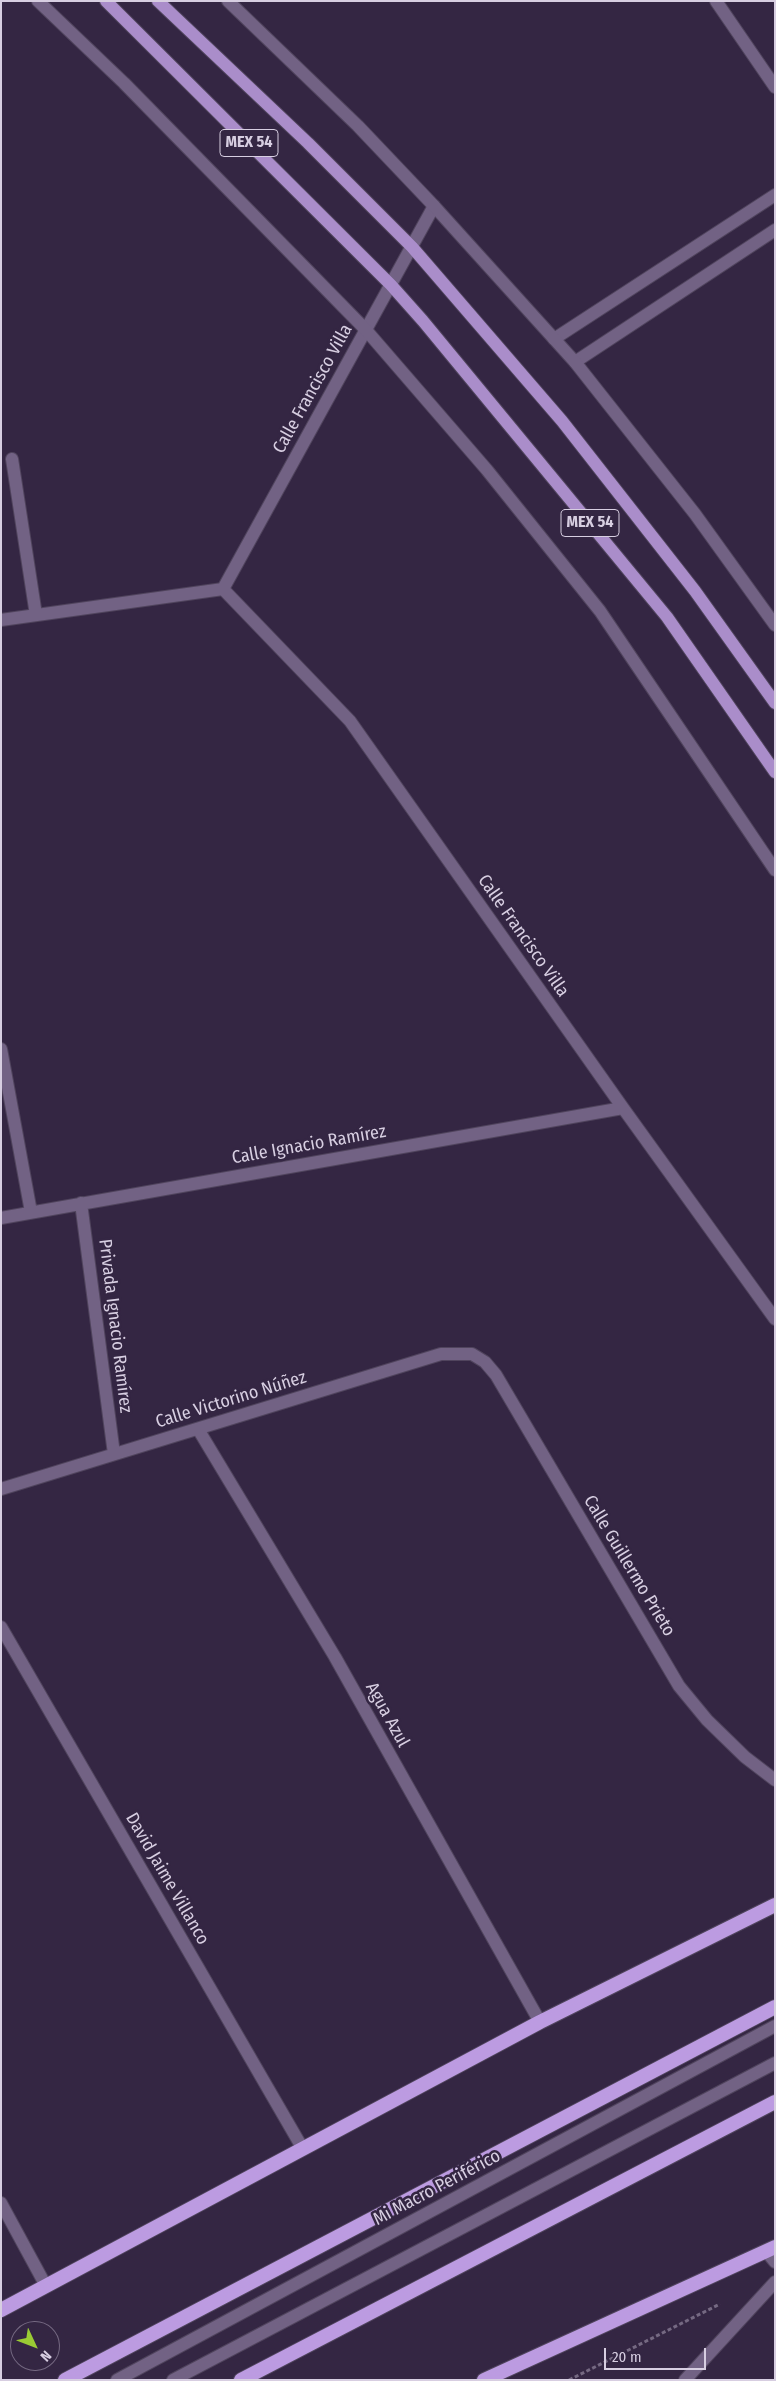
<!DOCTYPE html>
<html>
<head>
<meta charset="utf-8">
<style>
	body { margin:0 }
	#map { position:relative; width:776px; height:2381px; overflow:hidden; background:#342643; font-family:"Fira Sans Condensed",sans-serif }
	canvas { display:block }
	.frame { position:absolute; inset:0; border:2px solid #d7cee1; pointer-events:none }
	.north { position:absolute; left:10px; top:2321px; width:50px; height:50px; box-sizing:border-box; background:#342643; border:1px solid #756982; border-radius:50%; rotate:133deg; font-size:14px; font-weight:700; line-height:20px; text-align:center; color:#d7cee1 }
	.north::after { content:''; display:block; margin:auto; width:18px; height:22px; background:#9acb34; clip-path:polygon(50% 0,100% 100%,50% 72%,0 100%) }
	.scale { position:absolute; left:604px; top:2348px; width:102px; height:22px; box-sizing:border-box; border:2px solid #d7cee1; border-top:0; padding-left:6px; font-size:15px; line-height:18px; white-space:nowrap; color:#d7cee1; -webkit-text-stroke:4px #342643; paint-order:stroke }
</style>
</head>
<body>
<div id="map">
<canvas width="776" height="2381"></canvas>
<div class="frame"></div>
<div class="north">N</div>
<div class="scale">20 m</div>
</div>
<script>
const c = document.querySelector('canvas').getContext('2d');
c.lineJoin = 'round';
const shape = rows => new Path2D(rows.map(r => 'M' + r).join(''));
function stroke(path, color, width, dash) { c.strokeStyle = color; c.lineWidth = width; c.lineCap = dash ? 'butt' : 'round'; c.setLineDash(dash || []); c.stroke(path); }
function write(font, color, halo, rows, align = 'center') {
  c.font = font + ' "Fira Sans Condensed",sans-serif'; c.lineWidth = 5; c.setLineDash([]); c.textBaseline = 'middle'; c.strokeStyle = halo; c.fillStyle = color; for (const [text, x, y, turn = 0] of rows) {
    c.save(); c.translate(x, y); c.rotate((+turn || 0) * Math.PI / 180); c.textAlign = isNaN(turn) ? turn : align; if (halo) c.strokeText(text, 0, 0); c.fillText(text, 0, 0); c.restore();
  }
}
const service = shape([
	[716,1,775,87],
	[554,339,775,195],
	[575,362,775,230],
	[117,2380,775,2026],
	[173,2380,775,2063]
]);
const minor = shape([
	[12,459,36,615],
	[223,589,350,721,623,1108,775,1319],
	[223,589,434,206],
	[1,620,223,589],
	[1,1049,31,1212],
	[81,1203,114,1454],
	[1,1218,623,1108],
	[198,1429,335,1657,540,2022],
	[1,1489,441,1354,472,1354,485,1362,496,1375,679,1686,707,1720,745,1757,775,1780],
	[1,1627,303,2149],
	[1,2203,46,2286],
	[766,2251,775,2262],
	[685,2380,775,2282]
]);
const tertiary = shape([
	[38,1,124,83,366,330,487,470,600,611,775,870],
	[228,1,358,126,434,206,575,362,695,514,775,625]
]);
const primary = shape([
	[106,1,391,285,423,321,667,617,775,772],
	[158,1,308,143,412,247,562,421,695,591,775,703]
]);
const trunk = shape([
	[1,2310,540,2022,775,1905],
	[65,2380,775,2007],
	[241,2380,775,2102],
	[484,2380,775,2247]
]);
stroke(service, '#50445d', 14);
stroke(minor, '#50445d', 14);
stroke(tertiary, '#50445d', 14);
stroke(primary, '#50445d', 14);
stroke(trunk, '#50445d', 16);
stroke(shape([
	[569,2380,720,2304]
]), '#756982', 3, [4, 2.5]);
stroke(service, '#726284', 12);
stroke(minor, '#726284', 12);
stroke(tertiary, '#726284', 12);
stroke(primary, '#aa8dca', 12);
stroke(trunk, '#bc9be1', 14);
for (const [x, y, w] of [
	[249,143,58],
	[590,523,58]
]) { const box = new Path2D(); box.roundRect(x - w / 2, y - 13.5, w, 27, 4); c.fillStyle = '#342643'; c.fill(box); stroke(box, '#d7cee1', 1); }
write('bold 16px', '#d7cee1', null, [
	["MEX 54",249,143],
	["MEX 54",590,523]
]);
write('18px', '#d7cee1', '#342643', [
	["Calle Francisco Villa",313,389,-61],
	["Calle Francisco Villa",523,936,55],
	["Calle Ignacio Ramírez",309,1145,-10],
	["Privada Ignacio Ramírez",115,1326,83],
	["Calle Victorino Núñez",231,1400,-17],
	["Calle Guillermo Prieto",629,1566,59],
	["Agua Azul",387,1715,61],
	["David Jaime Villanco",167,1879,60],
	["Mi Macro Periférico",437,2188,-28]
]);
</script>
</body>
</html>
